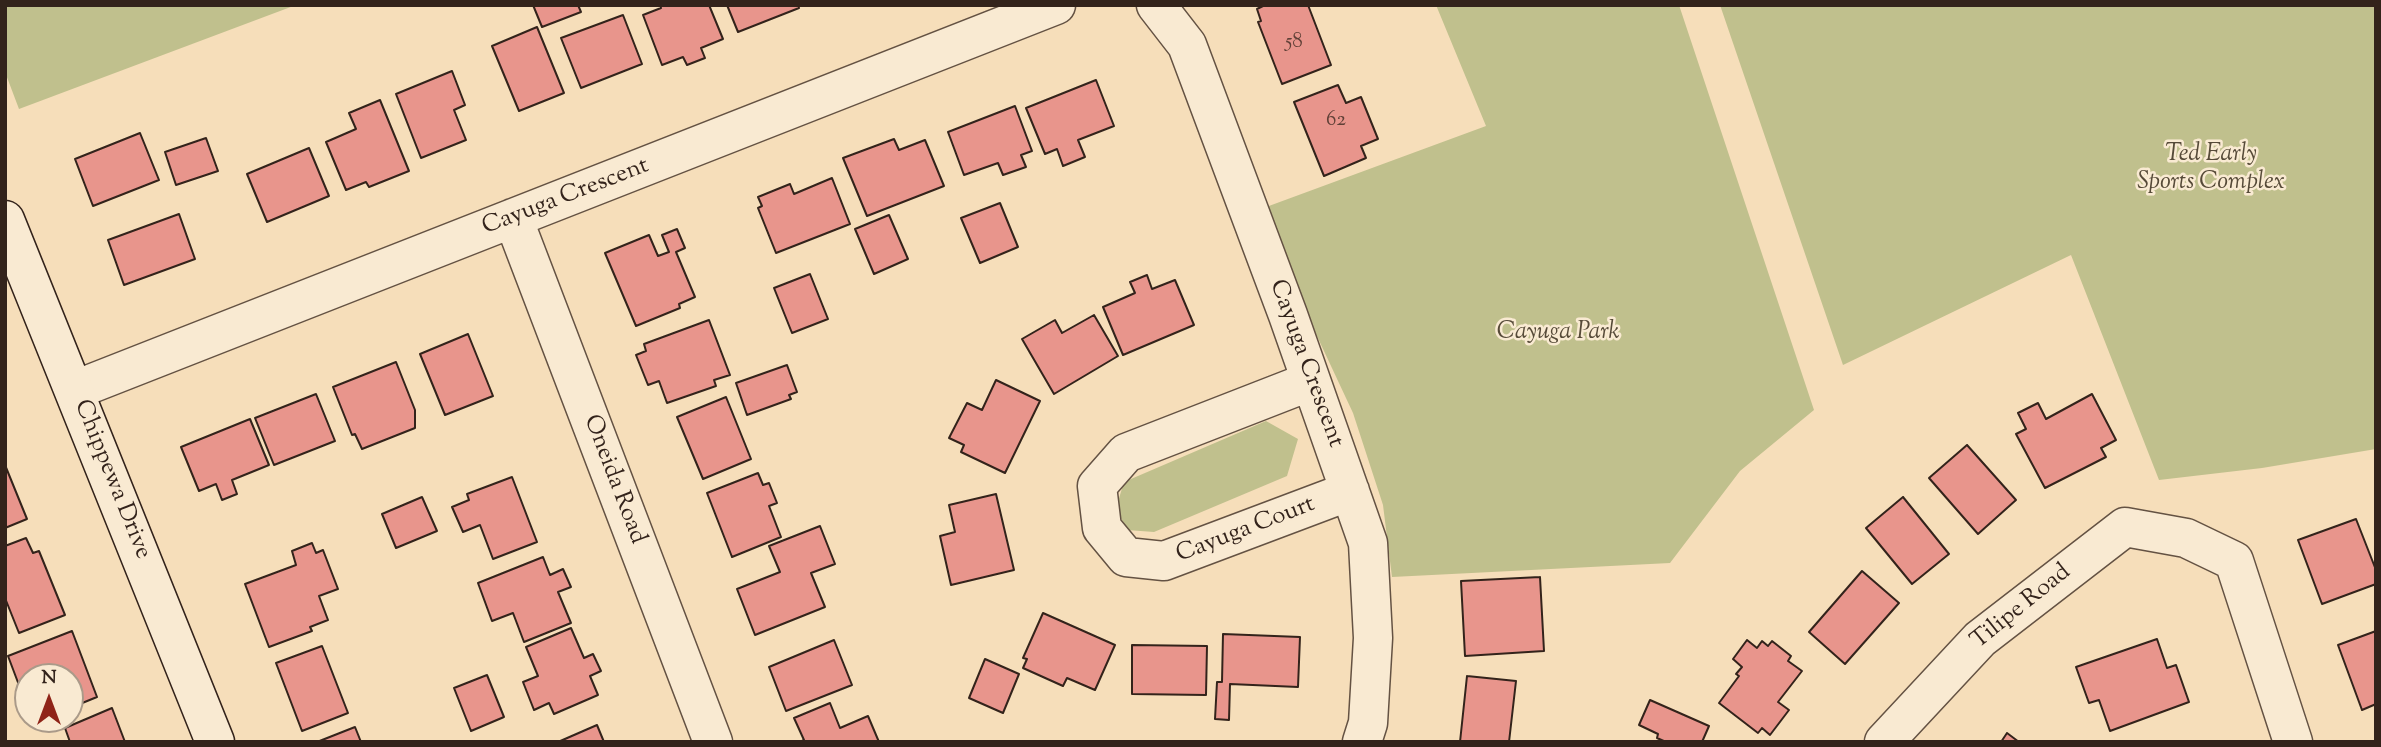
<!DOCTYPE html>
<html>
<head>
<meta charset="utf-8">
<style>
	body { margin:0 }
	#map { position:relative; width:2381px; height:747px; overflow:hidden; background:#f6deba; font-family:"Sorts Mill Goudy",serif }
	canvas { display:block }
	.frame { position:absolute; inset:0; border:7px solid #33231b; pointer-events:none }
	.north { position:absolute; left:14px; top:663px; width:70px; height:70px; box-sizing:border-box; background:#f9ead2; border:2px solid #aa9a89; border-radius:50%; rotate:0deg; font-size:19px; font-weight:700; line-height:28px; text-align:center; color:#33231b }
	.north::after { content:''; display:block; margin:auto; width:24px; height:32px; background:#8f2418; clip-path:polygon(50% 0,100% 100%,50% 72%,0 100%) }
</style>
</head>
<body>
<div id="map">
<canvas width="2381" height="747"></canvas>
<div class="frame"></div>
<div class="north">N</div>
</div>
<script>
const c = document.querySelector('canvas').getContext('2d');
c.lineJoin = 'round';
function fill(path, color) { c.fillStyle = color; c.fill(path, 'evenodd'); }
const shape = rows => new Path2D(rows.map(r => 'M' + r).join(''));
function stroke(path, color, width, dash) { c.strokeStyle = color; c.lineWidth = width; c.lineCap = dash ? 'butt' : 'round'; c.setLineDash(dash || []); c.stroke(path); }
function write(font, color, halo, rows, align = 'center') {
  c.font = font + ' "Sorts Mill Goudy",serif'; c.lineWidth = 5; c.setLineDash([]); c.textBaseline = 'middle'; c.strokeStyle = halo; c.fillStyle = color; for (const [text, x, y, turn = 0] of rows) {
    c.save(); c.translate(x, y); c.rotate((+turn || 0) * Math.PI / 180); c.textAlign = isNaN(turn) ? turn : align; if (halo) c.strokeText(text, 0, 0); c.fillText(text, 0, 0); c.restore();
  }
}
fill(shape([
	[5,5,296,5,19,109,5,72],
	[1436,5,1679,5,1814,410,1740,471,1670,563,1392,577,1383,505,1353,413,1258,210,1486,126],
	[1720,5,2376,5,2376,449,2262,468,2159,480,2071,255,1843,365],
	[1266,421,1298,439,1287,476,1154,532,1127,530,1116,508,1124,482]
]), '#c0c08d');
const building = shape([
	[533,5,578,5,581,12,542,27,533,5],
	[660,5,709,5,723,39,701,48,705,58,687,65,683,57,662,65,643,15,661,8,660,5],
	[727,5,798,5,799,8,738,32,727,5],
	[1265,5,1308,5,1331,65,1282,84,1258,22,1261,21,1257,9,1265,5],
	[623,15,642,64,581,88,561,38,623,15],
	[537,27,564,93,519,111,492,46,537,27],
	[452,71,465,105,454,110,466,140,421,158,396,94,452,71],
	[1096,80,1114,126,1078,140,1085,157,1063,166,1057,149,1045,154,1026,108,1096,80],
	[1338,85,1346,103,1361,97,1378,139,1361,146,1366,158,1324,176,1294,102,1338,85],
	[380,100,409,171,369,187,366,182,346,190,326,142,356,129,349,113,380,100],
	[1015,106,1032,151,1021,155,1026,167,1003,175,998,163,964,175,948,132,1015,106],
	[140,133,159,180,93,206,75,159,140,133],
	[206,138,218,171,176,185,165,152,206,138],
	[894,139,899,150,925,140,944,186,867,216,843,158,894,139],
	[309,148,329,196,267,222,247,174,309,148],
	[832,178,850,224,776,253,758,208,762,206,758,197,790,184,794,194,832,178],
	[1000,203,1018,247,980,263,961,218,1000,203],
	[179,214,195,259,124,285,108,240,179,214],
	[889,215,908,259,874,274,855,229,889,215],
	[677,229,685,248,676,252,695,297,679,304,680,308,636,326,605,253,649,235,658,256,669,252,662,235,677,229],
	[810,274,828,319,792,333,774,288,810,274],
	[1147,275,1152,289,1175,280,1194,325,1123,355,1103,307,1135,293,1130,282,1147,275],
	[1094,315,1118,356,1054,394,1022,339,1055,320,1062,333,1094,315],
	[709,320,730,375,714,380,716,386,667,403,659,381,648,385,636,355,646,351,644,344,709,320],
	[468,334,493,396,445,415,420,354,468,334],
	[396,362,415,410,415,428,362,449,355,434,352,435,333,387,396,362],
	[787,365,797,392,789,395,791,399,747,415,736,383,787,365],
	[996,380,1040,401,1005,473,961,452,964,445,949,438,967,403,982,410,996,380],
	[316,394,335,441,274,465,255,418,316,394],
	[2092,394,2116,440,2101,448,2106,457,2045,488,2016,434,2026,429,2018,413,2038,403,2046,419,2092,394],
	[726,397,751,459,703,479,677,417,726,397],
	[250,419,269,465,232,480,237,494,222,500,216,484,199,491,181,447,250,419],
	[1967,445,2016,500,1978,534,1929,478,1967,445],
	[5,465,27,519,5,528,5,465],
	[758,473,763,485,769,483,777,503,769,506,781,537,732,557,707,493,758,473],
	[512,477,537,542,493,559,480,525,463,532,452,507,469,500,467,494,512,477],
	[996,494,1014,570,951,585,940,536,955,532,949,505,996,494],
	[422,497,437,531,396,548,382,514,422,497],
	[1903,497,1949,554,1912,584,1866,528,1903,497],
	[2356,519,2376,570,2376,584,2322,604,2298,540,2356,519],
	[820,526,835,564,811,573,825,607,755,635,737,589,780,572,769,546,820,526],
	[26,538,33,553,39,551,65,615,19,633,5,598,5,546,26,538],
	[312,543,316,553,323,550,338,589,319,596,328,620,310,627,312,631,269,647,245,584,296,565,292,551,312,543],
	[543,557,550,575,563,569,571,587,558,592,571,623,524,642,513,613,492,621,478,583,543,557],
	[1862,571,1899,603,1845,664,1809,632,1862,571],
	[1540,577,1544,651,1465,656,1461,581,1540,577],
	[1043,613,1115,645,1095,690,1067,678,1063,686,1023,668,1027,659,1023,658,1043,613],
	[571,628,584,658,593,654,601,671,590,676,598,695,554,714,549,703,534,710,523,682,538,676,526,647,571,628],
	[72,631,97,697,70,708,70,677,28,677,28,709,8,656,72,631],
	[2376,631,2376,704,2362,710,2338,645,2376,631],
	[1223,634,1300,637,1298,687,1230,684,1229,720,1215,719,1217,682,1222,682,1223,634],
	[2157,639,2167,668,2176,665,2189,702,2110,731,2099,700,2089,703,2076,667,2157,639],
	[834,640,852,685,786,711,769,667,834,640],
	[1747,640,1757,648,1762,641,1768,646,1772,641,1791,656,1788,661,1802,671,1778,702,1789,710,1770,735,1762,728,1758,733,1719,703,1739,676,1736,674,1742,667,1733,659,1747,640],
	[1132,645,1207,646,1206,695,1132,694,1132,645],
	[322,646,348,713,302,731,276,663,322,646],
	[985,659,1019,674,1003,713,969,698,985,659],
	[487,675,504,717,471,731,454,688,487,675],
	[1467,676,1516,681,1509,742,1460,742,1467,676],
	[1650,700,1709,726,1702,742,1666,742,1657,738,1658,734,1639,725,1650,700],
	[830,703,840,728,868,716,879,742,800,742,804,740,794,718,830,703],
	[112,708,125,742,70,742,65,728,112,708],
	[597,725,604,742,558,742,597,725],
	[355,727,361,742,317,742,355,727],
	[2007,733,2019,742,2001,742,2007,733]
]);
fill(building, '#e8958c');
stroke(building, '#33231b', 2);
const street = shape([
	[1156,5,1187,45,1288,315,1368,543,1373,638,1368,723,1362,742],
	[513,218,713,742],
	[1311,381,1126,453,1097,486,1102,528,1126,557,1164,561,1350,491],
	[75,390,1056,5],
	[1884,742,1980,639,2125,527,2186,538,2234,561,2293,742]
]);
const secondary = shape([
	[5,220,215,742]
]);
stroke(street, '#645243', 41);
stroke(secondary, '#33231b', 41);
stroke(street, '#f9ead2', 38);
stroke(secondary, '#f9ead2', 38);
write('21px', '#604037', null, [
	["58",1294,43],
	["62",1336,121]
]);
write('italic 24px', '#564a38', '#f9ead2', [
	["Ted Early",2211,156],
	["Sports Complex",2211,184],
	["Cayuga Park",1558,334]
]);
write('24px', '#33231b', '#f9ead2', [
	["Cayuga Crescent",566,198,-21],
	["Cayuga Crescent",1305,364,70],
	["Chippewa Drive",111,480,68],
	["Oneida Road",613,480,69],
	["Cayuga Court",1246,531,-21],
	["Tilipe Road",2022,608,-39]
]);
</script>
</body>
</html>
